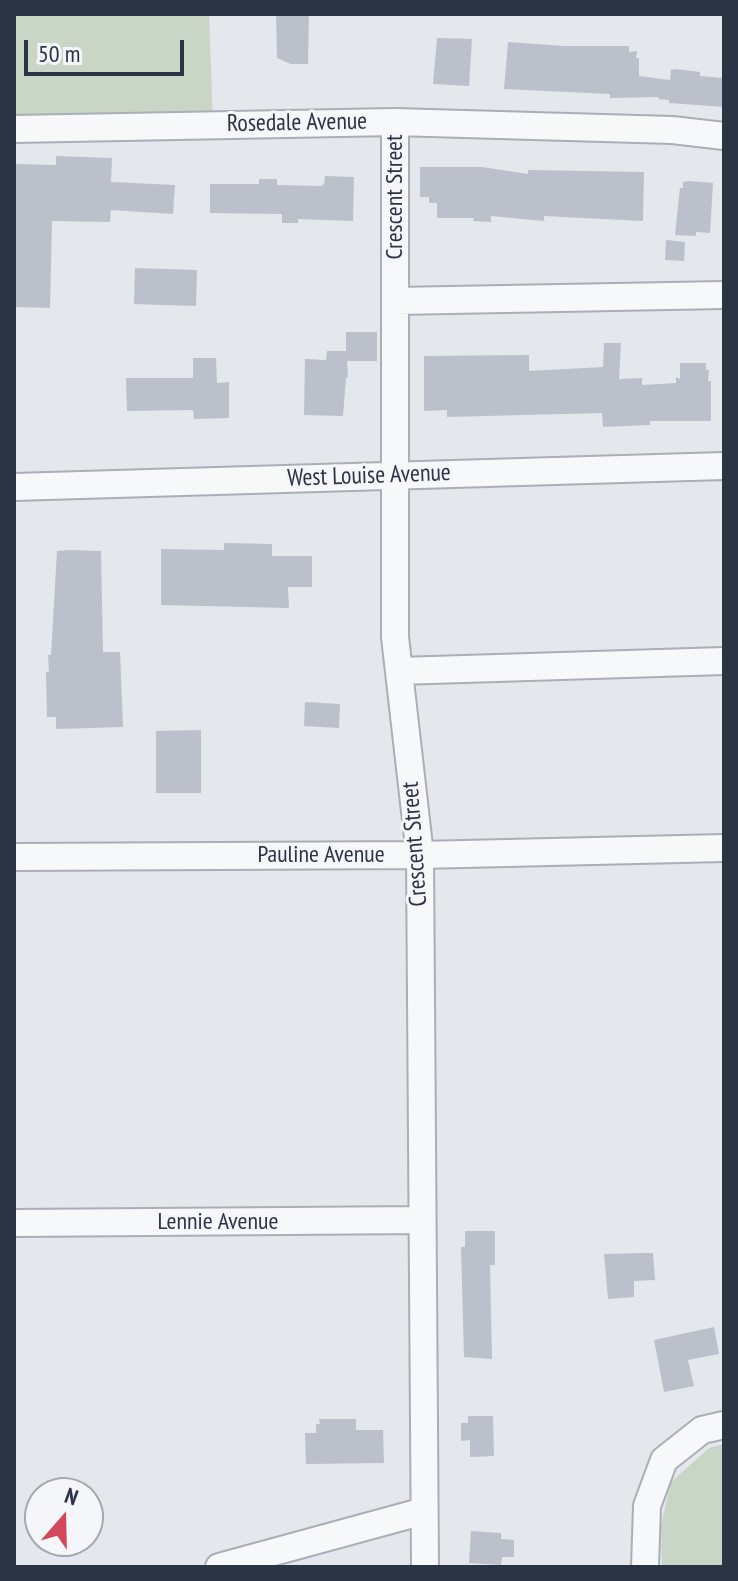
<!DOCTYPE html>
<html>
<head>
<meta charset="utf-8">
<style>
	body { margin:0 }
	#map { position:relative; width:738px; height:1581px; overflow:hidden; background:#e4e7ec; font-family:"PT Sans Narrow",sans-serif }
	canvas { display:block }
	.frame { position:absolute; inset:0; border:16px solid #2b3445; pointer-events:none }
	.north { position:absolute; left:24px; top:1477px; width:80px; height:80px; box-sizing:border-box; background:#f4f6f9; border:2px solid #a4a8b1; border-radius:50%; rotate:20deg; font-size:22px; font-weight:700; line-height:32px; text-align:center; color:#2b3445 }
	.north::after { content:''; display:block; margin:auto; width:28px; height:36px; background:#d1495b; clip-path:polygon(50% 0,100% 100%,50% 72%,0 100%) }
	.scale { position:absolute; left:24px; top:40px; width:160px; height:36px; box-sizing:border-box; border:4px solid #2b3445; border-top:0; padding-left:10px; font-size:24px; line-height:28px; white-space:nowrap; color:#2b3445; -webkit-text-stroke:6px #f4f6f9; paint-order:stroke }
</style>
</head>
<body>
<div id="map">
<canvas width="738" height="1581"></canvas>
<div class="frame"></div>
<div class="north">N</div>
<div class="scale">50 m</div>
</div>
<script>
const c = document.querySelector('canvas').getContext('2d');
c.lineJoin = 'round';
function fill(path, color) { c.fillStyle = color; c.fill(path, 'evenodd'); }
const shape = rows => new Path2D(rows.map(r => 'M' + r).join(''));
function stroke(path, color, width, dash) { c.strokeStyle = color; c.lineWidth = width; c.lineCap = dash ? 'butt' : 'round'; c.setLineDash(dash || []); c.stroke(path); }
function write(font, color, halo, rows, align = 'center') {
  c.font = font + ' "PT Sans Narrow",sans-serif'; c.lineWidth = 6; c.setLineDash([]); c.textBaseline = 'middle'; c.strokeStyle = halo; c.fillStyle = color; for (const [text, x, y, turn = 0] of rows) {
    c.save(); c.translate(x, y); c.rotate((+turn || 0) * Math.PI / 180); c.textAlign = isNaN(turn) ? turn : align; if (halo) c.strokeText(text, 0, 0); c.fillText(text, 0, 0); c.restore();
  }
}
fill(shape([
	[14,14,209,14,213,124,14,129],
	[724,1444,724,1567,662,1567,661,1525,671,1482,709,1448]
]), '#c9d6c5');
fill(shape([
	[276,14,309,14,308,64,291,64,277,58],
	[437,38,472,39,469,86,433,84],
	[508,42,564,46,629,46,629,52,637,51,636,58,639,58,639,76,670,80,671,70,675,69,700,72,700,76,724,78,724,107,669,103,669,100,658,99,659,97,610,98,610,94,504,89],
	[56,156,112,158,111,182,175,185,173,214,111,210,110,222,52,221,50,308,14,307,14,164,56,165],
	[420,167,482,167,528,174,528,170,644,172,643,221,544,216,544,221,491,216,491,222,473,221,474,218,437,218,437,203,429,203,429,197,420,197],
	[325,176,354,177,353,221,298,219,298,223,282,223,282,214,210,213,210,184,259,184,259,179,277,179,277,185,321,186,324,184],
	[689,181,713,183,710,233,696,232,696,236,675,235,680,188,683,188,683,182],
	[666,240,685,242,684,261,665,260],
	[135,268,197,270,196,306,134,304],
	[346,332,377,332,377,361,347,361,348,377,346,378,343,416,304,415,305,359,326,360,327,351,346,351],
	[604,343,621,343,619,379,642,378,642,385,676,383,676,377,680,379,680,363,706,363,706,370,709,370,708,381,711,381,711,421,650,421,650,425,603,427,602,413,447,417,447,410,424,411,424,356,529,355,529,371,603,367],
	[193,358,216,358,217,383,229,382,229,418,194,419,193,410,127,411,126,378,193,378],
	[224,543,272,544,272,556,312,556,312,587,288,587,289,608,161,605,161,549,224,550],
	[69,550,101,551,103,652,120,652,123,727,56,729,56,717,47,717,46,672,49,672,48,655,51,655,57,551],
	[305,702,340,704,339,728,304,726],
	[201,730,201,793,156,793,156,731],
	[465,1231,495,1231,495,1265,490,1265,492,1359,464,1357,461,1247,465,1247],
	[642,1253,653,1253,655,1280,634,1281,634,1297,608,1299,604,1254],
	[714,1327,719,1354,688,1360,694,1386,664,1392,654,1340],
	[468,1416,493,1416,494,1456,470,1457,470,1440,461,1441,461,1423,468,1423],
	[319,1419,356,1419,356,1430,383,1430,384,1463,306,1464,305,1433,316,1433,316,1424,320,1424],
	[471,1531,501,1533,501,1539,514,1540,514,1557,502,1557,501,1565,469,1563]
]), '#bbc0ca');
const minor = shape([
	[395,122,395,637,420,855,425,1567],
	[14,129,395,122,672,130,724,136],
	[396,301,724,295],
	[14,487,724,466],
	[399,671,724,661],
	[14,857,420,855,724,848],
	[14,1223,422,1220],
	[219,1567,424,1511],
	[645,1567,647,1506,664,1460,702,1430,724,1425]
]);
stroke(minor, '#a9aeb7', 30);
stroke(minor, '#f7f8fa', 26);
write('24px', '#2b3445', '#f4f6f9', [
	["Rosedale Avenue",297,123,-1],
	["Crescent Street",395,197,-90],
	["West Louise Avenue",369,476,-2],
	["Crescent Street",415,844,-94],
	["Pauline Avenue",321,855],
	["Lennie Avenue",218,1222]
]);
</script>
</body>
</html>
